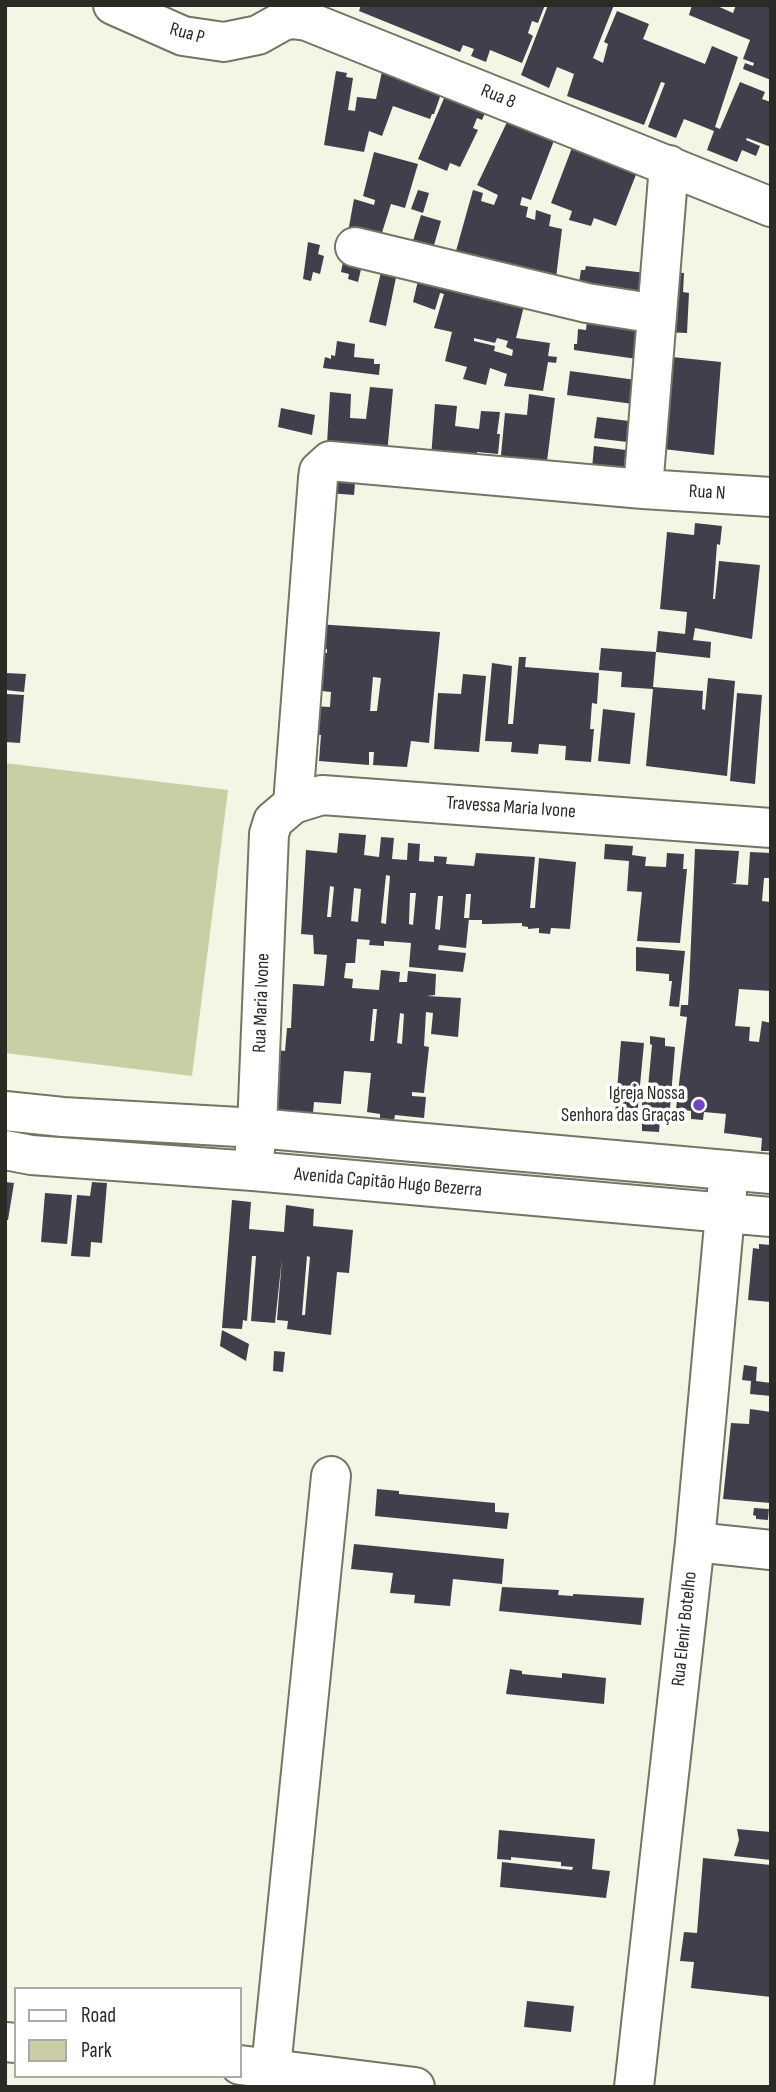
<!DOCTYPE html>
<html>
<head>
<meta charset="utf-8">
<style>
	body { margin:0 }
	#map { position:relative; width:776px; height:2092px; overflow:hidden; background:#f3f6e4; font-family:"Sofia Sans Condensed",sans-serif }
	canvas { display:block }
	.frame { position:absolute; inset:0; border:7px solid #2a2b25; pointer-events:none }
	.legend { position:absolute; left:14px; top:1987px; width:228px; height:91px; box-sizing:border-box; background:#fff; border:2px solid #aaaaa8; margin:0; padding:9px 12px; list-style:none; font-size:21px; color:#2a2b25 }
	.legend li { display:flex; align-items:center; gap:14px; height:35px }
	.legend b { width:35px; border:2px solid #aaaaa8 }
</style>
</head>
<body>
<div id="map">
<canvas width="776" height="2092"></canvas>
<div class="frame"></div>
<ul class="legend">
<li><b style="height:9px;background:#fff"></b>Road</li>
<li><b style="height:19px;background:#c9cea4"></b>Park</li>
</ul>
</div>
<script>
const c = document.querySelector('canvas').getContext('2d');
c.lineJoin = 'round';
function fill(path, color) { c.fillStyle = color; c.fill(path, 'evenodd'); }
const shape = rows => new Path2D(rows.map(r => 'M' + r).join(''));
function stroke(path, color, width, dash) { c.strokeStyle = color; c.lineWidth = width; c.lineCap = dash ? 'butt' : 'round'; c.setLineDash(dash || []); c.stroke(path); }
function write(font, color, halo, rows, align = 'center') {
  c.font = font + ' "Sofia Sans Condensed",sans-serif'; c.lineWidth = 7; c.setLineDash([]); c.textBaseline = 'middle'; c.strokeStyle = halo; c.fillStyle = color; for (const [text, x, y, turn = 0] of rows) {
    c.save(); c.translate(x, y); c.rotate((+turn || 0) * Math.PI / 180); c.textAlign = isNaN(turn) ? turn : align; if (halo) c.strokeText(text, 0, 0); c.fillText(text, 0, 0); c.restore();
  }
}
fill(shape([
	[5,763,228,790,192,1076,5,1053]
]), '#c9cea4');
fill(shape([
	[361,5,545,5,538,23,532,21,528,33,533,36,522,63,490,50,486,62,471,56,474,49,463,45,460,52,359,11],
	[548,5,614,5,593,58,603,63,608,44,604,42,617,11,649,24,643,39,705,64,712,46,738,57,715,127,720,129,740,82,765,92,762,99,771,102,771,147,747,138,746,140,760,146,756,156,742,150,737,162,707,150,714,131,684,119,676,138,648,127,665,83,661,82,644,125,567,96,574,74,557,67,549,88,521,75],
	[692,5,715,5,733,13,736,5,771,5,771,80,743,69,745,63,753,66,754,63,743,59,750,40,689,15],
	[383,67,404,75,402,80,441,94,434,114,432,114,430,119,393,106,382,136,369,131,364,152,324,145,336,71,347,73,346,77,353,78,348,110,355,111,357,97,376,99],
	[445,96,485,113,482,120,477,118,473,128,478,130,460,167,450,163,447,171,418,159],
	[508,120,528,130,529,128,555,138,531,200,522,197,520,205,528,207,526,217,535,220,536,210,551,215,549,226,562,229,555,286,454,258,473,190,483,193,481,201,494,205,498,195,477,185],
	[573,145,637,172,616,226,594,218,591,226,569,220,572,211,551,203],
	[374,152,418,164,405,208,391,204,380,239,348,232,354,199,374,205,375,200,363,196],
	[418,190,429,193,423,213,411,209],
	[421,215,441,221,432,252,411,247],
	[308,242,320,245,318,254,324,256,320,274,313,272,311,281,303,279],
	[344,257,363,261,358,282,348,279,349,274,341,272],
	[384,260,399,263,386,326,369,322],
	[586,266,646,273,643,297,578,289,581,270,585,270],
	[421,268,526,298,516,338,550,343,548,356,557,357,556,363,548,362,543,391,504,386,507,374,490,368,486,385,463,379,467,367,445,361,452,332,434,328,444,294,440,293,435,310,413,302],
	[474,338,495,343,497,338,508,341,506,347,513,350,512,356,494,351,495,346,474,341],
	[669,272,684,273,683,292,689,293,687,333,664,332],
	[588,311,642,317,637,359,574,350,574,344,577,344,578,329,586,330],
	[337,341,355,344,354,357,374,359,374,364,380,364,379,375,323,368,325,357,331,359,331,355,335,356],
	[662,356,721,362,714,455,655,448],
	[570,371,636,380,633,404,567,395],
	[370,387,393,389,387,454,327,444,330,392,351,394,350,418,366,419],
	[529,394,555,398,546,469,500,465,505,413,527,415],
	[435,404,457,406,455,426,479,429,481,411,500,412,497,434,500,434,498,454,477,452,476,465,431,458],
	[281,408,315,415,312,435,278,427],
	[597,417,629,421,627,442,594,438],
	[594,446,626,450,623,473,592,469],
	[331,467,356,471,354,495,328,493],
	[695,523,722,526,720,545,717,544,713,599,715,599,719,561,760,565,752,639,695,628,693,640,711,642,710,658,656,652,658,631,685,634,687,612,660,609,667,532,694,535],
	[316,624,440,632,429,743,411,741,407,767,373,765,374,752,369,752,369,765,319,761,321,735,309,734,310,720,320,721,320,717,311,716,312,706,330,707,331,692,313,690,317,652,327,653,327,649,317,648],
	[373,677,381,678,377,711,370,711],
	[601,648,656,652,653,687,703,691,702,709,705,710,708,678,735,681,727,776,646,766,653,689,621,687,622,672,599,670],
	[519,657,526,657,525,667,599,673,597,704,592,703,590,729,594,729,591,762,565,760,566,746,539,744,538,754,511,752,512,742,485,741,492,663,512,666,508,724,513,724],
	[5,673,26,674,24,692,5,690],
	[463,674,486,676,479,752,434,749,438,693,461,694],
	[737,693,762,695,755,784,730,781],
	[7,694,24,695,20,743,5,742,5,697],
	[603,709,635,713,630,764,598,761],
	[339,833,366,835,364,855,379,857,381,837,394,838,392,859,407,860,408,843,420,844,419,861,434,862,434,856,447,857,446,864,474,866,476,853,535,857,530,908,535,908,539,858,576,862,570,929,551,928,550,934,539,933,539,928,528,929,528,927,522,926,522,923,488,924,482,924,482,920,469,920,471,894,466,894,464,918,469,918,466,948,439,945,438,950,466,953,463,972,409,967,411,943,384,941,384,946,369,945,370,940,357,939,355,963,346,963,344,978,353,979,352,988,379,990,381,970,400,972,399,982,407,982,408,971,436,974,435,995,427,996,461,998,458,1037,431,1034,433,1013,426,1012,424,1046,429,1047,424,1093,412,1092,412,1096,426,1097,424,1118,395,1115,394,1120,380,1118,380,1114,367,1112,371,1073,344,1071,341,1104,314,1102,313,1113,272,1109,277,1050,285,1051,287,1028,291,1028,293,984,324,986,327,955,314,954,313,935,301,934,306,850,337,853],
	[386,875,390,876,386,924,381,923],
	[330,886,334,887,331,917,327,917],
	[354,888,361,889,358,922,351,921],
	[410,893,416,893,413,925,409,924],
	[438,896,443,896,440,930,435,929],
	[373,1009,377,1009,374,1041,370,1041],
	[400,1013,404,1014,402,1044,397,1043],
	[605,844,633,846,632,855,646,857,645,866,666,867,667,853,684,854,683,869,687,869,680,943,637,941,642,892,627,891,629,861,604,859],
	[695,849,739,851,736,883,731,884,748,885,750,852,771,853,771,878,764,878,762,901,771,902,771,991,739,989,735,1026,750,1027,749,1041,759,1042,762,1021,771,1023,771,1151,761,1151,762,1138,724,1133,726,1114,704,1112,703,1120,691,1119,691,1111,676,1109,687,1017,680,1016,681,1005,688,1005,689,989],
	[636,947,685,951,679,1007,669,1006,672,981,669,981,669,974,636,971],
	[650,1036,665,1038,665,1046,675,1047,669,1120,660,1119,659,1132,642,1131,642,1098,647,1098,652,1045,650,1044],
	[621,1041,644,1043,637,1117,615,1115],
	[5,1182,14,1183,8,1220,5,1220],
	[92,1182,107,1183,102,1243,91,1242,90,1257,71,1256,77,1195,90,1196],
	[45,1193,72,1195,67,1244,41,1242],
	[232,1200,251,1202,249,1229,284,1232,286,1205,314,1209,313,1226,353,1230,349,1273,337,1272,331,1335,287,1329,288,1321,277,1320,282,1258,275,1323,251,1321,256,1256,252,1256,247,1321,243,1320,242,1329,222,1328],
	[307,1256,310,1257,305,1315,302,1315],
	[759,1244,771,1245,771,1302,748,1300,753,1248,759,1249],
	[222,1330,249,1344,246,1361,220,1346],
	[274,1351,285,1352,283,1372,273,1371],
	[744,1365,757,1367,756,1381,771,1383,771,1396,750,1394,751,1381,742,1380],
	[750,1409,771,1412,770,1503,723,1499,731,1423,749,1424],
	[377,1489,399,1491,399,1494,495,1503,495,1512,509,1513,507,1529,375,1516],
	[754,1508,769,1509,768,1520,756,1519,756,1516,753,1515],
	[354,1544,504,1559,502,1584,453,1579,450,1606,414,1603,415,1595,390,1593,393,1573,351,1569],
	[502,1587,559,1590,558,1595,573,1596,573,1594,644,1598,641,1625,499,1611],
	[510,1669,522,1671,522,1674,562,1678,562,1673,606,1678,604,1704,506,1694],
	[737,1829,771,1832,771,1860,734,1856,739,1840],
	[499,1830,595,1839,592,1869,610,1871,606,1898,500,1887,502,1862,572,1870,573,1867,561,1866,561,1862,511,1857,511,1860,497,1859],
	[703,1858,771,1865,771,1997,691,1988,694,1962,680,1961,684,1932,697,1933],
	[527,2001,574,2006,571,2032,524,2027]
]), '#423f4d');
const minor = shape([
	[113,5,183,36,224,42,258,35,283,21,292,19,307,21,771,207],
	[355,247,587,303,657,314],
	[643,489,669,165],
	[293,804,318,478,319,471,330,461,643,489,771,497],
	[5,1111,63,1117,257,1128,771,1174],
	[5,1150,31,1155,253,1171,771,1217],
	[253,1171,257,1128,269,834,273,821,293,804,322,795,771,828],
	[695,1542,771,1550],
	[5,2042,16,2043],
	[240,2065,415,2087],
	[271,2068,331,1476],
	[634,2087,695,1542,729,1170]
]);
stroke(minor, '#737565', 42);
stroke(minor, '#fff', 38);
for (const [x, y, r, color] of [
	[699,1105,7,"#7246be"]
]) { const dot = new Path2D(); dot.arc(x, y, r, 0, 2 * Math.PI); c.fillStyle = color; c.fill(dot); stroke(dot, '#fff', 2.5); }
write('19px', '#2a2b25', '#fff', [
	["Rua P",187,34,16],
	["Rua 8",498,97,22],
	["Rua N",707,493,3],
	["Travessa Maria Ivone",511,808,4],
	["Rua Maria Ivone",262,1003,-88],
	["Avenida Capitão Hugo Bezerra",388,1183,5],
	["Rua Elenir Botelho",685,1629,-84]
]);
write('19px', '#2a2b25', '#fff', [
	["Igreja Nossa",685,1094],
	["Senhora das Graças",685,1116]
], 'right');
</script>
</body>
</html>
